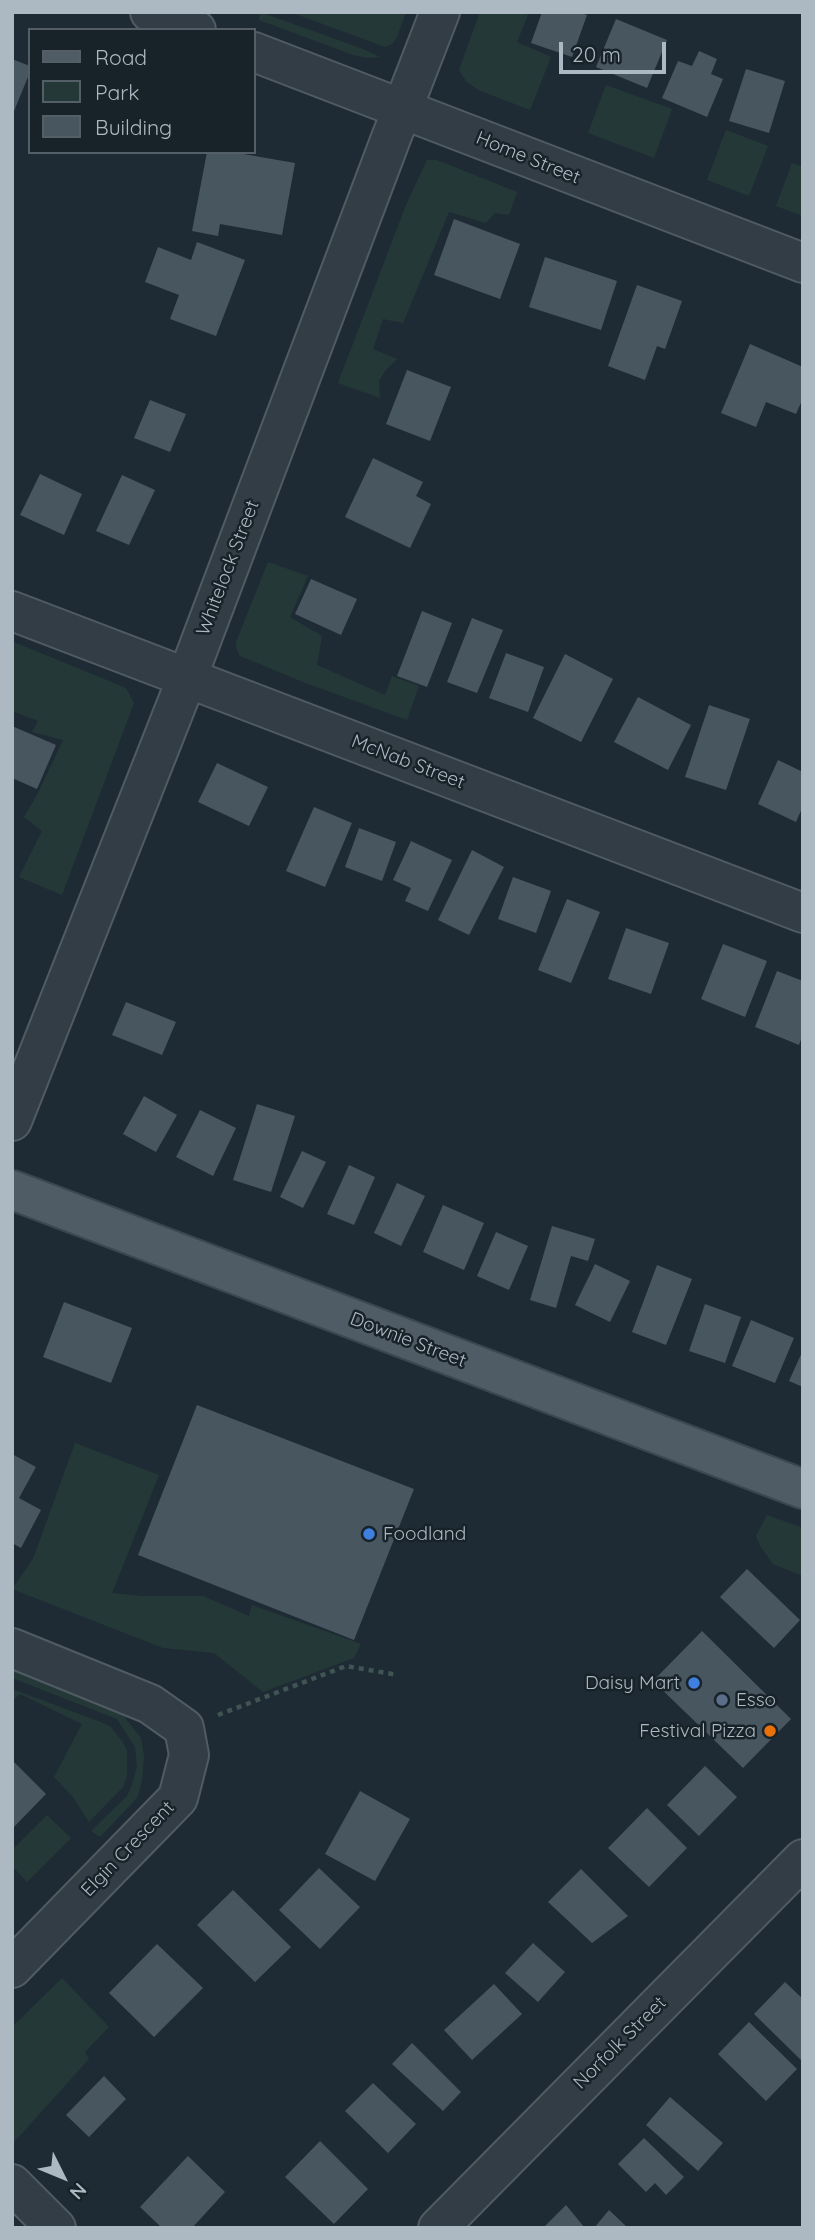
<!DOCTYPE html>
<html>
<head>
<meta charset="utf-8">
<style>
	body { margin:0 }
	#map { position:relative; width:815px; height:2240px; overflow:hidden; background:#1f2b34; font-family:Quicksand,sans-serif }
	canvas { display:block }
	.frame { position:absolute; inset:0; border:14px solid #acb8c2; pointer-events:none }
	.legend { position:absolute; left:28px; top:28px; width:228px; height:126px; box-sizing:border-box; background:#182229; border:2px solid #535e66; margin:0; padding:9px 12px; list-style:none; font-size:21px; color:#acb8c2 }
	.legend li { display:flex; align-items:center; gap:14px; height:35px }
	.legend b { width:35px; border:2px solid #535e66 }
	.north { position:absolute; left:28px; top:2142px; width:70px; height:70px; -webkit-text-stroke:5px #182229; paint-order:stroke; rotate:133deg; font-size:19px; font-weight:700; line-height:28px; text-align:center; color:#acb8c2 }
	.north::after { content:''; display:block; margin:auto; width:24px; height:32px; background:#acb8c2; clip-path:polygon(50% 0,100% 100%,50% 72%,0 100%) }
	.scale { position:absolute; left:559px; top:42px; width:107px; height:32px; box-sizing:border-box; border:4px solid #acb8c2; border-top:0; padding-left:9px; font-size:21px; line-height:24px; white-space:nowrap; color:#acb8c2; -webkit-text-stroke:5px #182229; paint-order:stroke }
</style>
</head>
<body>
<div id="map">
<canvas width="815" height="2240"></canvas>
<div class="frame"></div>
<ul class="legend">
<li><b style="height:9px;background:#505c65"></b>Road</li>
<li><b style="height:19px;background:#243937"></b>Park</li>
<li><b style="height:19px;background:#485660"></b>Building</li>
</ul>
<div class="north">N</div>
<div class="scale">20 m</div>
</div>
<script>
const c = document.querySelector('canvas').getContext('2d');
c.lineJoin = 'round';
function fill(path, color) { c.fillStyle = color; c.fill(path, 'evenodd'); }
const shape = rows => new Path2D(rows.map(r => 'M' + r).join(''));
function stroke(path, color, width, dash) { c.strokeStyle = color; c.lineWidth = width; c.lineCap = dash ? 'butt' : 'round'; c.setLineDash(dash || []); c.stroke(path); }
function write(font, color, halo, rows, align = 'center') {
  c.font = font + ' Quicksand,sans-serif'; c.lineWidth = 5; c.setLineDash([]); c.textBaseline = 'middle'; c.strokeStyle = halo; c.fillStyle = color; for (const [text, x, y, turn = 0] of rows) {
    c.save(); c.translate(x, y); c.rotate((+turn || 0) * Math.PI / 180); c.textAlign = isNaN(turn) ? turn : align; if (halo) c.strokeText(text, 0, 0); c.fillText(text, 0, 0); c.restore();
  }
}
fill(shape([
	[260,12,363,49,380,57,367,58,353,55,259,20],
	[290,12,406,12,397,37,392,44,385,47],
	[480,12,523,12,528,15,517,42,551,57,530,110,478,90,466,81,459,70],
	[606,85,672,109,654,158,588,133],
	[726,130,768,146,749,196,707,180],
	[427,160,437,160,517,192,509,215,495,213,486,223,449,212,403,323,383,319,373,349,397,359,385,371,379,381,380,398,338,383,406,205],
	[792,163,803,167,803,216,776,206],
	[268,562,308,576,290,617,322,636,317,665,385,695,392,676,419,686,407,720,303,682,240,656,237,650,236,642],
	[14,642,126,688,134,703,62,895,19,877,42,831,24,817,37,795,63,740,32,732,38,721,12,711],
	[75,1443,159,1475,112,1593,142,1596,203,1596,249,1616,252,1605,361,1644,354,1658,263,1692,214,1653,163,1648,12,1589,33,1559],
	[767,1515,803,1528,803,1576,773,1564,760,1546,756,1536],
	[16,1670,91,1699,122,1714,141,1738,144,1756,142,1781,137,1798,100,1837,91,1831,127,1796,132,1785,137,1766,135,1747,117,1719,12,1678,12,1673],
	[12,1689,101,1722,111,1727,122,1741,127,1750,127,1776,123,1787,89,1822,73,1797,54,1777,82,1724,20,1694,12,1701],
	[47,1815,71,1838,27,1882,12,1866,12,1850],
	[62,1978,109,2027,85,2052,89,2059,15,2141,12,2139,12,2027]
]), '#243937');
fill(shape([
	[542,12,578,12,587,15,572,57,531,43],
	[616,19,667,40,647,88,596,67],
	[699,51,717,59,711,74,723,79,707,117,662,98,678,61,692,66],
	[12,59,30,66,30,72,12,116],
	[746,69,785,81,769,133,729,121],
	[207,152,232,152,295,163,282,235,220,224,218,236,192,231],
	[454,219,520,244,500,299,434,275],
	[197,242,245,260,216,336,170,319,179,295,145,282,158,247,191,260],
	[545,257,617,281,601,330,529,307],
	[637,285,682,301,665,349,657,346,645,380,608,366],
	[750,344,803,367,803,398,796,414,766,402,756,427,721,413],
	[407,370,451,387,430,441,386,424],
	[150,400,186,414,170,452,134,438],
	[373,458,423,482,416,496,431,504,410,548,345,517],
	[40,474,82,494,64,535,20,515],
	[122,475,155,490,129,545,96,531],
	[311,579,357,599,341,635,295,614],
	[422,611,452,623,427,687,397,676],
	[472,618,503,630,477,693,447,682],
	[506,653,544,667,528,712,489,698],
	[565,654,613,679,581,742,533,718],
	[638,697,691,725,668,770,614,742],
	[709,705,750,719,726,790,685,777],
	[12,726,56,745,37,789,12,778],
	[778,760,803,772,803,806,796,822,758,804],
	[217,763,268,787,249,826,198,802],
	[314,807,352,823,325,887,286,871],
	[359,828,396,842,382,881,345,867],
	[411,841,452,860,428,911,405,901,411,888,393,880],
	[472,850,504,867,469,935,438,920],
	[513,877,551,891,536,933,498,919],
	[567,899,600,912,571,983,538,970],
	[626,928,669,943,651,994,608,979],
	[723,944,767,961,745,1017,701,999],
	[777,971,803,981,803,1034,799,1045,755,1027],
	[126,1002,176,1022,162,1055,112,1035],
	[144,1096,177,1115,156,1152,123,1134],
	[257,1104,295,1116,271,1192,233,1180],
	[200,1110,236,1128,213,1176,176,1157],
	[302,1151,326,1162,303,1208,280,1197],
	[349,1165,375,1177,354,1225,327,1214],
	[397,1183,425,1196,401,1246,374,1233],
	[443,1205,484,1223,464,1270,423,1252],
	[552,1226,595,1239,588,1261,571,1256,556,1308,530,1300],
	[496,1232,528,1246,509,1290,477,1276],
	[595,1264,630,1281,610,1322,575,1305],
	[657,1265,692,1279,666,1345,632,1332],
	[64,1302,132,1328,111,1383,43,1357],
	[705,1304,741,1317,725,1363,689,1351],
	[751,1320,794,1338,775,1383,732,1366],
	[803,1350,803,1387,789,1381],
	[197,1405,414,1489,354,1640,138,1555],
	[12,1454,36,1467,19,1498,41,1510,21,1548,12,1543],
	[747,1569,800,1620,774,1648,720,1597],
	[702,1631,791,1719,743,1768,653,1681],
	[12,1760,46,1794,12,1829],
	[705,1766,737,1797,699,1836,667,1805],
	[360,1791,410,1819,375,1881,325,1854],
	[647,1808,687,1848,649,1887,608,1848],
	[319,1868,360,1907,320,1949,279,1910],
	[581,1869,628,1916,592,1943,548,1902],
	[233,1890,291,1947,255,1982,197,1925],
	[533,1943,565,1972,538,2002,505,1973],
	[157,1944,203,1988,154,2037,109,1993],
	[785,1982,803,1999,803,2062,754,2014],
	[494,1984,522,2014,472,2060,444,2030],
	[749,2022,797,2069,766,2101,718,2054],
	[412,2043,461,2092,443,2111,392,2064],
	[104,2076,126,2099,89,2137,66,2115],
	[373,2083,416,2124,388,2153,345,2111],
	[670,2097,723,2143,698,2171,646,2125],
	[644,2138,684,2177,666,2195,655,2183,646,2192,618,2164],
	[320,2141,368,2189,334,2224,285,2177],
	[188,2156,225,2192,192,2228,162,2228,140,2207],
	[566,2205,585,2228,543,2228],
	[609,2210,628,2228,594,2228]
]), '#485660');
const minor = shape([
	[150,12,196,30],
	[254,52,803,263],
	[12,611,803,913],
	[12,1121,187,678,391,138,440,12],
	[12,1648,150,1704,184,1728,189,1755,178,1798,12,1968],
	[12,2184,56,2228],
	[438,2228,803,1859]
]);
const major = shape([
	[12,1190,803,1489]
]);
stroke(minor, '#505b63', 42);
stroke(major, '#3c464e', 42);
stroke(shape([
	[218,1715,346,1666,398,1675]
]), '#415454', 4.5, [5, 5]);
stroke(minor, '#333d45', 38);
stroke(major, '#505c65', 38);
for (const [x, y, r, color] of [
	[369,1534,7,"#3f7fe0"],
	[694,1683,7,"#3f7fe0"],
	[722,1700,7,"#5c6f8a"],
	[770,1731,7,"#e8710a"]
]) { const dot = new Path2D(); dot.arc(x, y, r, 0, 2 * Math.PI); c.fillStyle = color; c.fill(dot); stroke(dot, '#182229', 2.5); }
write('19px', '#acb8c2', '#182229', [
	["Home Street",528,158,22],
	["Whitelock Street",228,568,-69],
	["McNab Street",408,762,21],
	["Downie Street",408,1340,21],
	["Elgin Crescent",128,1849,-46],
	["Norfolk Street",620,2043,-45]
]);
write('19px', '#acb8c2', '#182229', [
	["Foodland",383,1534],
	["Daisy Mart",680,1683,"right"],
	["Esso",736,1700],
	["Festival Pizza",756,1731,"right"]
], 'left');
</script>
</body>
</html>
